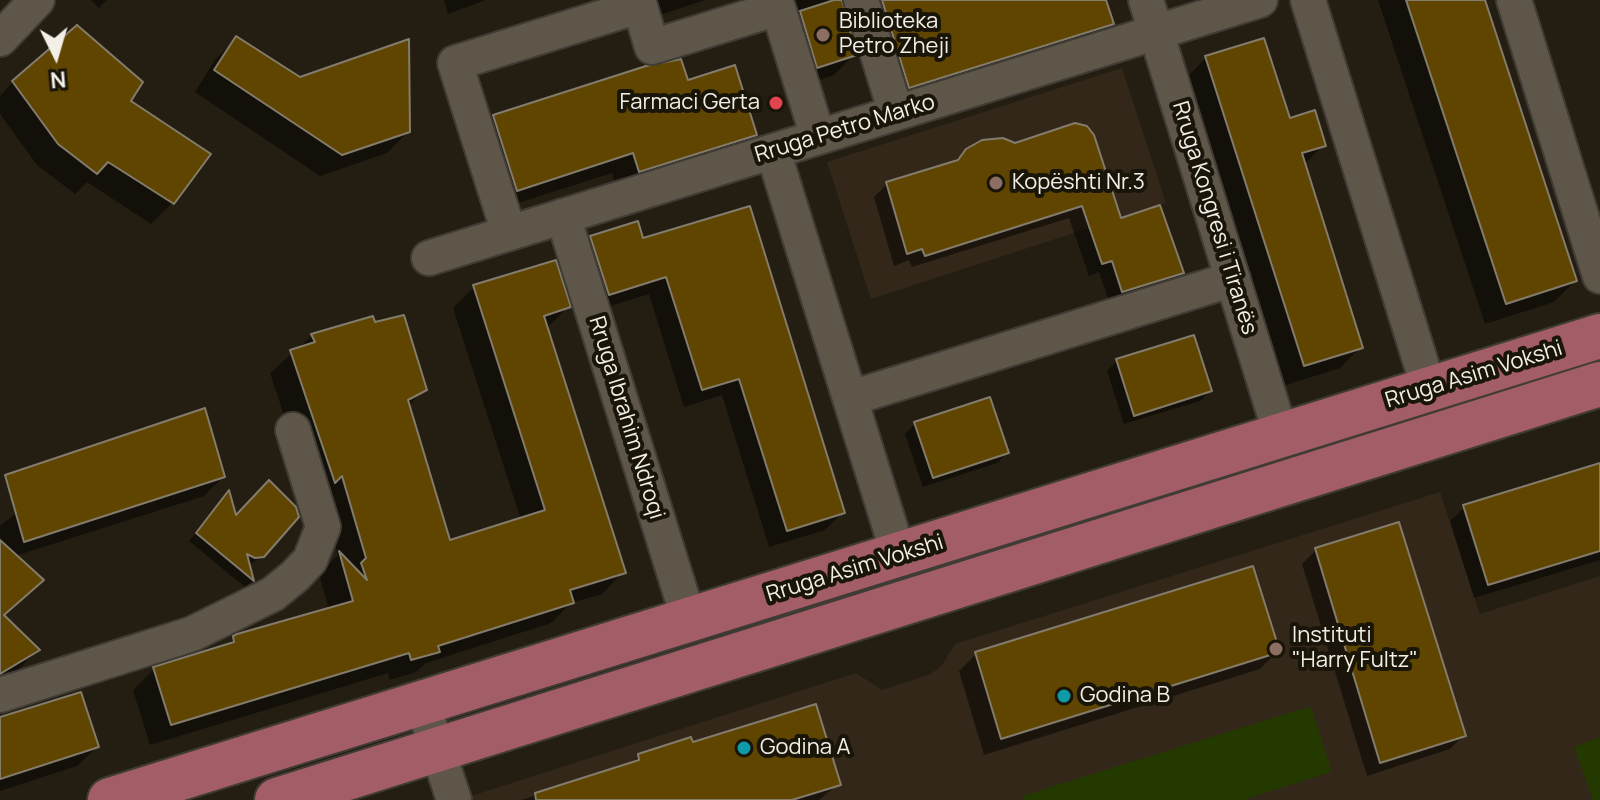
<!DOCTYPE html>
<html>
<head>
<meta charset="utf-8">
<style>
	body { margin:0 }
	#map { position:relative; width:1600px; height:800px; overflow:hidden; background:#241e12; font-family:Manrope,sans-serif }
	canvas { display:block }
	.north { position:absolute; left:16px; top:16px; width:80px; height:80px; -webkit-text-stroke:6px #1a1509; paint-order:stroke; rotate:175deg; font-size:22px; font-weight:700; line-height:32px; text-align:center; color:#f3efe7 }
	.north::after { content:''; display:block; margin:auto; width:28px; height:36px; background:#f3efe7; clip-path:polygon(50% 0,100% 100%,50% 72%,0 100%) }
</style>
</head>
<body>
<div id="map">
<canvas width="1600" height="800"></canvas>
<div class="north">N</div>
</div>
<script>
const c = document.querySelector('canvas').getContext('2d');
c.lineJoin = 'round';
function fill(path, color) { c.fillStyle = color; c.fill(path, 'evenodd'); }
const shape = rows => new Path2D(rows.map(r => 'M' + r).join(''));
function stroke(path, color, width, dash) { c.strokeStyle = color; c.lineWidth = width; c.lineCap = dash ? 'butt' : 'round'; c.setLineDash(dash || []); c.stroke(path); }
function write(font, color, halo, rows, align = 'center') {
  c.font = font + ' Manrope,sans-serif'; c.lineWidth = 8; c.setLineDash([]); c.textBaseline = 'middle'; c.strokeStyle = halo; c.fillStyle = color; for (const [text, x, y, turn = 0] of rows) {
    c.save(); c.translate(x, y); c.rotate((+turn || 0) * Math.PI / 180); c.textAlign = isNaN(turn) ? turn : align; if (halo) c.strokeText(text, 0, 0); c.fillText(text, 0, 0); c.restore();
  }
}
fill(shape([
	[1122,68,1166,203,871,299,827,162],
	[1440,492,1480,614,1600,576,1600,800,472,800,471,796,856,673,882,690,928,675,941,667,955,644]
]), '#332719');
fill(shape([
	[1308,707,1312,710,1331,769,1328,773,1243,800,1023,800,1025,795],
	[1600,737,1600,800,1593,800,1574,747]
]), '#243900');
fill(shape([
	[91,0,107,0,99,8],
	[444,0,486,0,448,14],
	[628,0,705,0,639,22],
	[761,0,1104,0,1111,24,1091,45,889,107,845,0,841,2,855,54,834,75,797,87],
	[1378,0,1482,0,1575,281,1554,302,1485,324],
	[236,39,299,79,408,132,387,153,320,176,195,92,215,60],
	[1206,58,1324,145,1303,165,1361,347,1340,368,1283,386,1185,79],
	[13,82,128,102,172,203,151,224,87,182,75,194,37,165,0,114,0,96],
	[686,83,755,135,734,156,618,192,612,173,496,210,472,138,494,117],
	[967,151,1120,220,1182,273,1168,286,1110,304,1099,272,1089,276,1069,218,912,267,909,260,894,266,874,197,887,184,954,164],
	[591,238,642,240,843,512,825,530,769,547,722,395,684,407,649,294,591,312,574,256],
	[474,287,568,307,547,328,623,572,602,594,571,603,551,623,426,663,416,672,390,680,388,673,150,745,133,690,154,669,225,647,234,638,329,610,319,574,338,555,320,495,313,502,270,373,312,336,374,324,424,390,408,406,449,542,521,520,453,308],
	[1117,361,1210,391,1200,401,1124,424,1107,371],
	[915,424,1007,453,997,463,923,487,905,434],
	[96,448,223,477,204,496,15,556,2,616,37,650,19,669,0,680,0,526],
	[1600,465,1600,560,1474,598,1450,521,1465,507],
	[221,501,263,556,248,565,252,581,245,587,189,541],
	[1316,550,1464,735,1450,749,1367,776,1302,564],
	[1278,651,1260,669,984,755,959,671,976,654],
	[0,719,97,747,77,766,0,791],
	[691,745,838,784,819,800,521,800,630,765,639,756]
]), '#0007');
const building = shape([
	[834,0,842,0,857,55,817,68,800,11,834,0],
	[882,0,1106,0,1114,24,909,88,882,0],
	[1406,0,1485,0,1577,281,1506,304,1406,0],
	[77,25,143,82,131,101,211,154,174,204,108,162,97,174,58,144,12,81,77,25],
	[236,36,300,77,409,39,410,132,342,155,214,70,236,36],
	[1264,38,1290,118,1315,110,1326,146,1302,153,1363,348,1304,366,1205,56,1264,38],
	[681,59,688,80,735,65,757,135,639,172,633,153,517,191,493,115,646,66,681,59],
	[1075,123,1087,126,1094,135,1121,218,1160,205,1184,273,1122,292,1112,261,1102,264,1082,206,925,256,922,249,907,254,886,182,958,160,966,149,982,140,1003,138,1015,143,1075,123],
	[750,206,845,513,787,531,739,379,702,390,666,277,609,295,590,236,638,221,643,238,750,206],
	[556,260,571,307,544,316,626,573,570,590,574,603,438,646,440,652,411,660,409,653,171,725,153,667,234,642,233,636,237,634,353,601,339,551,367,580,361,563,366,558,342,476,335,483,290,350,315,342,311,334,373,316,375,322,404,315,427,390,408,400,450,540,545,510,473,285,556,260],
	[1194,335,1212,391,1134,416,1116,359,1194,335],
	[990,397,1009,453,933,478,914,422,990,397],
	[205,408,225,477,24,542,5,475,205,408],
	[1600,463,1600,551,1488,585,1463,505,1600,463],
	[269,480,296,507,299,517,264,557,255,558,247,554,254,581,196,533,229,490,236,515,269,480],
	[1399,522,1466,736,1380,763,1315,548,1399,522],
	[0,540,44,580,4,615,40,650,0,674,0,540],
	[1253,566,1280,652,1001,739,975,652,1253,566],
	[81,692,99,747,0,779,0,717,81,692],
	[816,704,841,785,792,800,536,800,535,793,639,760,638,754,691,737,693,742,816,704]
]);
fill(building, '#604500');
stroke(building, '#837c6d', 2);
const minor = shape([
	[638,0,652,47,778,8,818,137],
	[861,0,896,113],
	[1146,0,1281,435],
	[1308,0,1429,389],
	[1514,0,1600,276],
	[0,39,37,0],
	[773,151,899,556],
	[563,216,689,620],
	[509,233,455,63,639,6],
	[429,258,1260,0],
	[851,398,1233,279],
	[0,695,192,634,273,594,295,576,310,560,323,527,293,430],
	[423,705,454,800]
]);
const primary = shape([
	[110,800,1600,336],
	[277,800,1600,384]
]);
stroke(minor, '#403b34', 38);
stroke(primary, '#403b34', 48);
stroke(minor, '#5d5649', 34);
stroke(primary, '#a35d66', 44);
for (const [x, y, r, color] of [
	[823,35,8,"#8d6e63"],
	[776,103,8,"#e0444e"],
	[996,183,8,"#8d6e63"],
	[1276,649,8,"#8d6e63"],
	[1064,696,8,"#0f9aa8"],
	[744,748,8,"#0f9aa8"]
]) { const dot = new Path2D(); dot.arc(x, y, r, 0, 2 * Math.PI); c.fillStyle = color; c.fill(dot); stroke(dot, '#1a1509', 3); }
write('22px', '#f3efe7', '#1a1509', [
	["Biblioteka",839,22],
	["Petro Zheji",839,47],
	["Farmaci Gerta",760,103,"right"],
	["Kopështi Nr.3",1012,183],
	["Instituti",1292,636],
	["\"Harry Fultz\"",1292,661],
	["Godina B",1080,696],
	["Godina A",760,748]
], 'left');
write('22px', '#f3efe7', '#1a1509', [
	["Rruga Petro Marko",845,129,-17],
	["Rruga Kongresi i Tiranës",1214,218,73],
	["Rruga Asim Vokshi",1474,375,-17],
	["Rruga Ibrahim Ndroqi",626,418,73],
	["Rruga Asim Vokshi",855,569,-17]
]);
</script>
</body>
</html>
